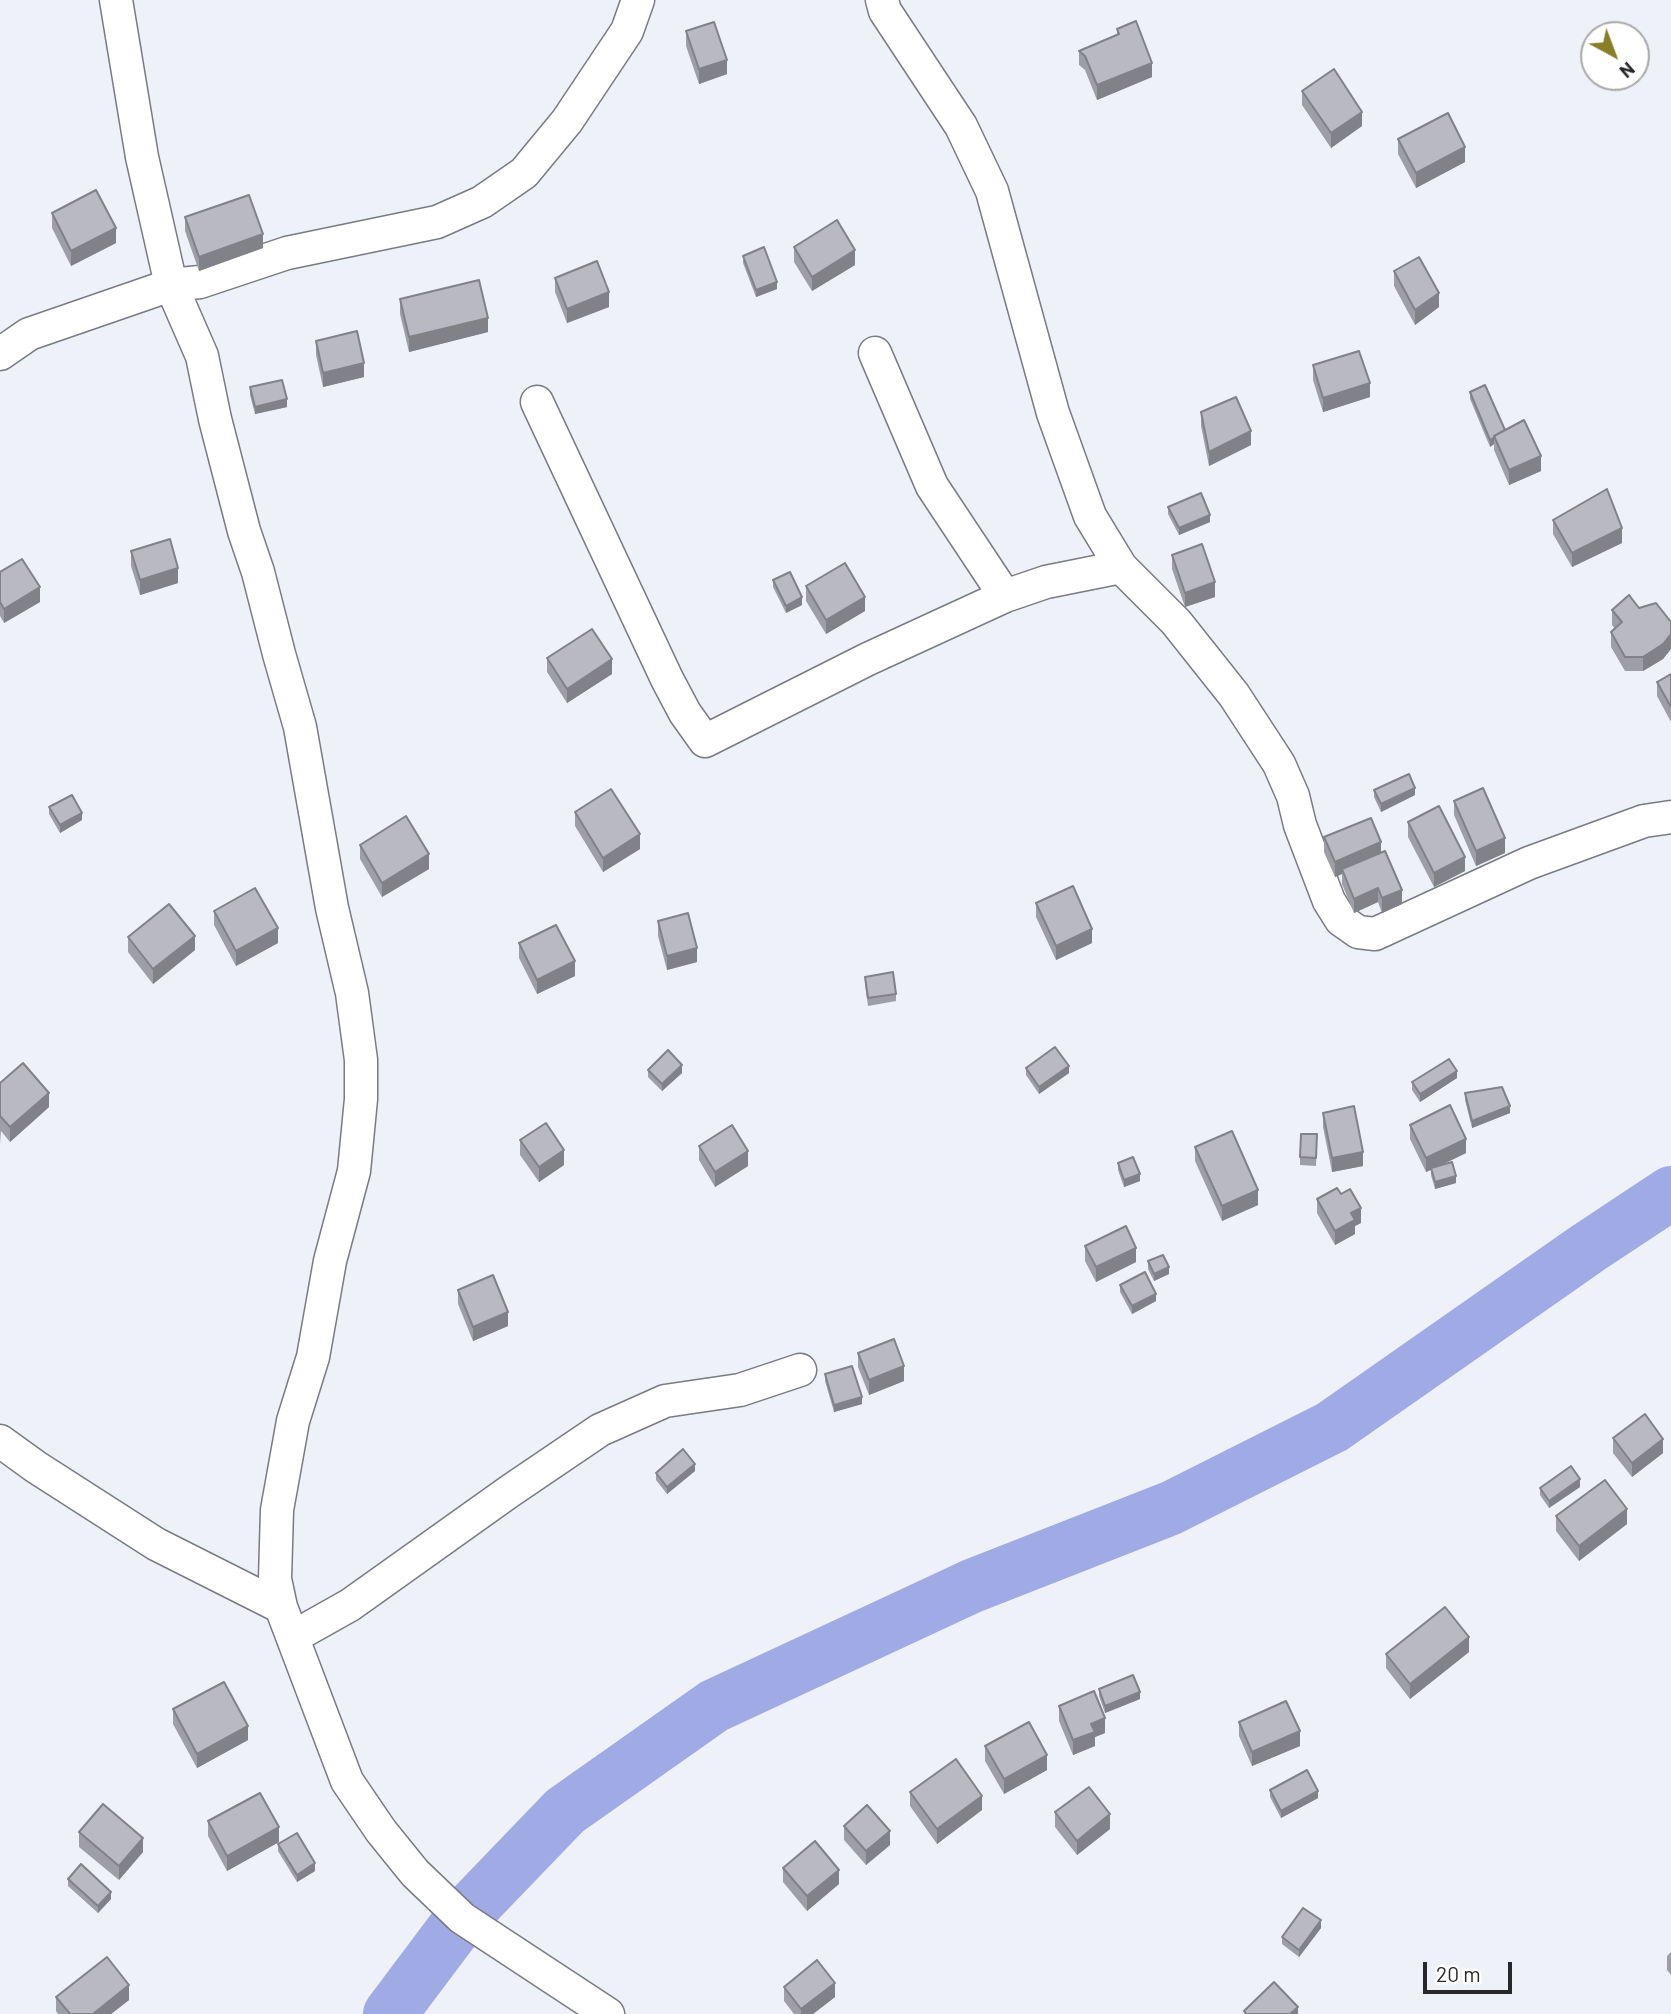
<!DOCTYPE html>
<html>
<head>
<meta charset="utf-8">
<style>
	body { margin:0 }
	#map { position:relative; width:1671px; height:2014px; overflow:hidden; background:#eff1f9; font-family:Barlow,sans-serif }
	canvas { display:block }
	.north { position:absolute; left:1580px; top:21px; width:70px; height:70px; box-sizing:border-box; background:#fff; border:2px solid #a9a9aa; border-radius:50%; rotate:139deg; font-size:19px; font-weight:700; line-height:28px; text-align:center; color:#28282b }
	.north::after { content:''; display:block; margin:auto; width:24px; height:32px; background:#877e25; clip-path:polygon(50% 0,100% 100%,50% 72%,0 100%) }
	.scale { position:absolute; left:1423px; top:1962px; width:89px; height:32px; box-sizing:border-box; border:4px solid #28282b; border-top:0; padding-left:9px; font-size:21px; line-height:24px; white-space:nowrap; color:#28282b; -webkit-text-stroke:5px #fff; paint-order:stroke }
</style>
</head>
<body>
<div id="map">
<canvas width="1671" height="2014"></canvas>
<div class="north">N</div>
<div class="scale">20 m</div>
</div>
<script>
const c = document.querySelector('canvas').getContext('2d');
c.lineJoin = 'round';
const shape = rows => new Path2D(rows.map(r => 'M' + r).join(''));
function stroke(path, color, width, dash) { c.strokeStyle = color; c.lineWidth = width; c.lineCap = dash ? 'butt' : 'round'; c.setLineDash(dash || []); c.stroke(path); }
function fill(path, color) { c.fillStyle = color; c.fill(path, 'evenodd'); }
stroke(shape([
	[390,2014,462,1918,565,1811,714,1706,972,1586,1171,1508,1332,1427,1588,1248,1671,1193]
]), '#a0abe6', 54);
const minor = shape([
	[116,0,142,157,171,285,202,356,215,419,244,531,258,572,279,654,300,727,332,908,352,993,361,1060,361,1099,354,1171,330,1261,313,1357,293,1421,277,1510,275,1579,281,1607,347,1781,381,1831,415,1873,462,1918,608,2014],
	[882,0,885,11,961,126,992,191,1053,413,1090,516,1121,567,1176,622,1234,695,1279,764,1293,796,1300,825,1329,901,1341,920,1358,932,1375,934,1529,863,1644,821,1671,817],
	[875,353,932,486,1005,596],
	[0,354,29,334,171,285,200,282,287,253,437,222,482,202,524,173,567,121,627,31,638,0],
	[537,402,667,679,685,713,705,741,868,659,1005,596,1046,582,1121,567],
	[0,1441,36,1467,156,1544,281,1607],
	[293,1637,350,1605,510,1491,600,1430,665,1401,740,1390,800,1370]
]);
stroke(minor, '#797b82', 35);
stroke(minor, '#fff', 32);
fill(shape([
	[1117,29,1152,77,1097,100,1085,70,1079,65,1079,51,1117,35],
	[686,31,727,74,699,84,686,46],
	[1302,91,1362,126,1331,148,1302,105],
	[1398,139,1465,162,1416,188,1398,154],
	[52,213,116,243,71,266,52,228],
	[185,217,263,248,199,271,185,231],
	[794,247,855,265,812,291,794,262],
	[743,256,777,289,756,297,743,263],
	[1394,271,1439,307,1415,325,1394,286],
	[555,278,609,307,567,323,555,292],
	[400,299,488,332,409,352,400,314],
	[316,341,364,377,323,387,316,355],
	[1313,365,1370,397,1323,412,1313,380],
	[250,387,287,407,255,414,250,395],
	[1470,392,1505,430,1541,471,1509,485,1494,450,1494,444,1490,447,1470,399],
	[1201,412,1251,445,1209,466,1201,426],
	[1168,507,1210,522,1179,535,1168,514],
	[1553,520,1622,543,1572,567,1553,534],
	[131,551,178,583,140,595,131,566],
	[1172,555,1215,597,1185,607,1172,569],
	[0,572,40,602,4,623,0,616],
	[773,580,802,605,786,613,773,587],
	[806,586,865,611,826,634,806,601],
	[1639,608,1671,622,1671,649,1663,659,1643,671,1625,671,1611,647,1611,632,1615,629,1612,625,1612,610],
	[547,658,612,674,567,703,547,672],
	[1671,674,1671,722,1657,696,1657,682],
	[1374,790,1415,795,1381,812,1374,797],
	[1454,801,1505,853,1476,866,1454,815],
	[49,807,82,820,60,833,49,814],
	[575,812,640,849,603,872,575,826],
	[1408,822,1465,871,1434,887,1408,837],
	[1324,837,1381,852,1402,904,1382,913,1378,902,1354,913,1342,884,1342,874,1335,877,1324,852],
	[360,845,429,869,382,897,360,859],
	[1036,903,1092,943,1056,960,1036,917],
	[214,911,278,943,236,966,214,925],
	[658,921,697,962,667,970,658,936],
	[128,937,195,950,153,984,128,952],
	[519,943,575,976,537,994,519,958],
	[865,977,896,994,896,1001,868,1006,865,984],
	[1026,1068,1069,1073,1039,1094,1026,1075],
	[648,1070,682,1073,662,1091,648,1077],
	[1457,1078,1420,1102,1412,1090,1412,1082],
	[0,1083,49,1107,10,1142,1,1131,0,1144],
	[1465,1093,1510,1113,1472,1128,1465,1100],
	[1323,1113,1363,1166,1332,1172,1323,1127],
	[1410,1125,1466,1153,1442,1165,1456,1183,1435,1189,1431,1175,1431,1170,1426,1172,1410,1139],
	[1317,1134,1316,1166,1300,1165,1300,1157],
	[520,1140,564,1165,539,1182,520,1155],
	[699,1146,748,1166,715,1187,699,1160],
	[1195,1147,1258,1205,1222,1221,1195,1161],
	[1118,1163,1140,1181,1124,1187,1118,1170],
	[1341,1194,1361,1223,1355,1226,1355,1234,1335,1245,1317,1213,1317,1199],
	[1085,1246,1136,1262,1096,1282,1085,1261],
	[1148,1261,1169,1274,1154,1281,1148,1269],
	[1120,1285,1156,1301,1132,1314,1120,1292],
	[458,1290,508,1326,473,1341,458,1304],
	[858,1353,904,1381,869,1395,858,1367],
	[825,1374,862,1404,834,1412,825,1381],
	[1613,1438,1663,1453,1632,1477,1613,1453],
	[695,1471,667,1494,656,1480,656,1473],
	[1580,1487,1549,1508,1540,1495,1540,1488],
	[1556,1516,1627,1524,1579,1561,1556,1531],
	[1469,1652,1410,1699,1386,1668,1386,1654],
	[1099,1689,1140,1699,1105,1713,1099,1696],
	[1059,1706,1105,1733,1095,1737,1095,1746,1073,1755,1059,1721],
	[173,1709,248,1740,197,1768,173,1724],
	[1239,1722,1300,1746,1252,1766,1239,1736],
	[985,1746,1047,1770,1004,1794,985,1761],
	[1270,1790,1318,1798,1281,1818,1270,1797],
	[910,1792,982,1810,937,1844,910,1806],
	[1055,1812,1110,1829,1077,1855,1055,1827],
	[208,1821,279,1842,227,1871,208,1836],
	[844,1826,890,1845,866,1865,844,1840],
	[79,1832,143,1852,119,1880,79,1847],
	[278,1844,315,1871,297,1882,278,1851],
	[783,1868,839,1884,807,1911,783,1882],
	[68,1879,111,1899,98,1913,68,1886],
	[1321,1928,1299,1957,1282,1944,1282,1937],
	[1671,1952,1671,1975,1667,1970,1667,1956],
	[784,1987,835,1997,813,2014,794,2014,784,2001],
	[56,1997,129,2000,111,2014,58,2014,56,2011]
]), '#9e9fa6');
fill(shape([
	[727,60,727,74,699,84,699,69],
	[1152,63,1152,77,1097,100,1097,85],
	[1362,112,1362,126,1331,148,1331,133],
	[1465,147,1465,162,1416,188,1416,173],
	[116,228,116,243,71,266,71,251],
	[263,234,263,248,199,271,199,257],
	[855,250,855,265,812,291,812,277],
	[777,282,777,289,756,297,756,290],
	[609,292,609,307,567,323,567,309],
	[1439,293,1439,307,1415,325,1415,310],
	[488,318,488,332,409,352,409,337],
	[364,363,364,377,323,387,323,373],
	[1370,383,1370,397,1323,412,1323,398],
	[287,399,287,407,255,414,255,407],
	[1251,431,1251,445,1209,466,1209,452],
	[1494,437,1494,444,1490,447,1490,440],
	[1541,456,1541,471,1509,485,1509,470],
	[1210,515,1210,522,1179,535,1179,528],
	[1622,528,1622,543,1572,567,1572,553],
	[178,568,178,583,140,595,140,580],
	[1215,582,1215,597,1185,607,1185,593],
	[40,587,40,602,4,623,4,609],
	[802,597,802,605,786,613,786,606],
	[865,597,865,611,826,634,826,620],
	[1671,634,1671,649,1663,659,1643,671,1643,657],
	[612,659,612,674,567,703,567,689],
	[1415,788,1415,795,1381,812,1381,804],
	[82,813,82,820,60,833,60,825],
	[640,834,640,849,603,872,603,858],
	[1505,838,1505,853,1476,866,1476,851],
	[1381,842,1381,857,1342,869,1342,874,1335,877,1335,862],
	[429,854,429,869,382,897,382,883],
	[1465,857,1465,871,1434,887,1434,873],
	[1378,888,1378,902,1354,913,1354,899],
	[1402,890,1402,904,1382,913,1382,898],
	[278,928,278,943,236,966,236,951],
	[1092,929,1092,943,1056,960,1056,946],
	[195,936,195,950,153,984,153,969],
	[697,948,697,962,667,970,667,956],
	[575,961,575,976,537,994,537,980],
	[682,1065,682,1073,662,1091,662,1084],
	[1069,1066,1069,1073,1039,1094,1039,1087],
	[1457,1071,1457,1078,1420,1102,1420,1094],
	[49,1093,49,1107,10,1142,10,1127],
	[1510,1106,1510,1113,1472,1128,1472,1121],
	[1466,1139,1466,1153,1426,1172,1426,1158],
	[564,1150,564,1165,539,1182,539,1167],
	[748,1151,748,1166,715,1187,715,1172],
	[1363,1152,1363,1166,1332,1172,1332,1158],
	[1140,1174,1140,1181,1124,1187,1124,1180],
	[1456,1176,1456,1183,1435,1189,1435,1182],
	[1258,1190,1258,1205,1222,1221,1222,1206],
	[1361,1208,1361,1223,1355,1226,1355,1234,1335,1245,1335,1231,1351,1213],
	[1136,1248,1136,1262,1096,1282,1096,1267],
	[1169,1267,1169,1274,1154,1281,1154,1274],
	[1156,1294,1156,1301,1132,1314,1132,1306],
	[508,1312,508,1326,473,1341,473,1327],
	[904,1366,904,1381,869,1395,869,1380],
	[862,1397,862,1404,834,1412,834,1405],
	[1663,1439,1663,1453,1632,1477,1632,1463],
	[695,1464,695,1471,667,1494,667,1487],
	[1580,1479,1580,1487,1549,1508,1549,1501],
	[1627,1509,1627,1524,1579,1561,1579,1546],
	[1469,1637,1469,1652,1410,1699,1410,1684],
	[1140,1692,1140,1699,1105,1713,1105,1706],
	[1105,1718,1105,1733,1095,1737,1095,1746,1073,1755,1073,1740,1091,1724],
	[248,1726,248,1740,197,1768,197,1754],
	[1300,1731,1300,1746,1252,1766,1252,1752],
	[1047,1755,1047,1770,1004,1794,1004,1779],
	[1318,1791,1318,1798,1281,1818,1281,1811],
	[982,1796,982,1810,937,1844,937,1829],
	[1110,1814,1110,1829,1077,1855,1077,1841],
	[279,1827,279,1842,227,1871,227,1856],
	[890,1831,890,1845,866,1865,866,1851],
	[143,1838,143,1852,119,1880,119,1866],
	[315,1863,315,1871,297,1882,297,1875],
	[839,1870,839,1884,807,1911,807,1896],
	[111,1892,111,1899,98,1913,98,1906],
	[1321,1920,1321,1928,1299,1957,1299,1950],
	[835,1983,835,1997,813,2014,801,2014,801,2009],
	[129,1985,129,2000,111,2014,93,2014],
	[1298,2007,1298,2014,1290,2014]
]), '#818287');
const building = shape([
	[1136,21,1152,63,1097,85,1085,56,1079,51,1119,34,1117,29,1136,21],
	[714,22,727,60,699,69,686,31,714,22],
	[1334,69,1362,112,1331,133,1302,91,1334,69],
	[1448,113,1465,147,1416,173,1398,139,1448,113],
	[96,190,116,228,71,251,52,213,96,190],
	[249,195,263,234,199,257,185,217,249,195],
	[837,220,855,250,812,277,794,247,837,220],
	[764,247,777,282,756,290,743,256,764,247],
	[1419,257,1439,293,1415,310,1394,271,1419,257],
	[597,261,609,292,567,309,555,278,597,261],
	[479,280,488,318,409,337,400,299,479,280],
	[357,331,364,363,323,373,316,341,357,331],
	[1359,351,1370,383,1323,398,1313,365,1359,351],
	[282,380,287,399,255,407,250,387,282,380],
	[1485,385,1505,430,1494,436,1495,437,1490,440,1470,392,1485,385],
	[1236,397,1251,431,1209,452,1201,412,1236,397],
	[1524,420,1541,456,1509,470,1494,436,1524,420],
	[1607,489,1622,528,1572,553,1553,520,1607,489],
	[1201,493,1210,515,1179,528,1168,507,1201,493],
	[170,539,178,568,140,580,131,551,170,539],
	[1202,544,1215,582,1185,593,1172,555,1202,544],
	[22,559,40,587,4,609,0,602,0,572,22,559],
	[845,563,865,597,826,620,806,586,845,563],
	[790,572,802,597,786,606,773,580,790,572],
	[1629,595,1639,608,1656,603,1671,622,1671,634,1663,644,1643,657,1625,657,1611,632,1622,622,1612,610,1629,595],
	[592,629,612,659,567,689,547,658,592,629],
	[1671,674,1671,707,1657,682,1671,674],
	[1409,774,1415,788,1381,804,1374,790,1409,774],
	[1483,788,1505,838,1476,851,1454,801,1483,788],
	[611,789,640,834,603,858,575,812,611,789],
	[72,795,82,813,60,825,49,807,72,795],
	[1439,806,1465,857,1434,873,1408,822,1439,806],
	[406,816,429,854,382,883,360,845,406,816],
	[1371,818,1381,842,1335,862,1324,837,1371,818],
	[1385,851,1402,890,1382,898,1378,888,1354,899,1342,869,1385,851],
	[1073,886,1092,929,1056,946,1036,903,1073,886],
	[255,888,278,928,236,951,214,911,255,888],
	[169,904,195,936,153,969,128,937,169,904],
	[688,913,697,948,667,956,658,921,688,913],
	[556,925,575,961,537,980,519,943,556,925],
	[893,972,896,994,868,998,865,977,893,972],
	[1055,1047,1069,1066,1039,1087,1026,1068,1055,1047],
	[668,1050,682,1065,662,1084,648,1070,668,1050],
	[1449,1059,1457,1071,1420,1094,1412,1082,1449,1059],
	[23,1063,49,1093,10,1127,0,1116,0,1083,23,1063],
	[1502,1087,1510,1106,1472,1121,1465,1093,1502,1087],
	[1450,1105,1466,1139,1426,1158,1410,1125,1450,1105],
	[1354,1106,1363,1152,1332,1158,1323,1113,1354,1106],
	[546,1123,564,1150,539,1167,520,1140,546,1123],
	[732,1125,748,1151,715,1172,699,1146,732,1125],
	[1232,1131,1258,1190,1222,1206,1195,1147,1232,1131],
	[1301,1134,1317,1134,1316,1158,1300,1157,1301,1134],
	[1133,1157,1140,1174,1124,1180,1118,1163,1133,1157],
	[1452,1162,1456,1176,1435,1182,1431,1168,1452,1162],
	[1337,1188,1341,1194,1350,1189,1361,1208,1351,1213,1355,1220,1335,1231,1317,1199,1337,1188],
	[1126,1226,1136,1248,1096,1267,1085,1246,1126,1226],
	[1163,1255,1169,1267,1154,1274,1148,1261,1163,1255],
	[1145,1272,1156,1294,1132,1306,1120,1285,1145,1272],
	[493,1275,508,1312,473,1327,458,1290,493,1275],
	[894,1339,904,1366,869,1380,858,1353,894,1339],
	[852,1366,862,1397,834,1405,825,1374,852,1366],
	[1645,1414,1663,1439,1632,1463,1613,1438,1645,1414],
	[683,1449,695,1464,667,1487,656,1473,683,1449],
	[1571,1466,1580,1479,1549,1501,1540,1488,1571,1466],
	[1605,1480,1627,1509,1579,1546,1556,1516,1605,1480],
	[1445,1607,1469,1637,1410,1684,1386,1654,1445,1607],
	[1133,1675,1140,1692,1105,1706,1099,1689,1133,1675],
	[224,1682,248,1726,197,1754,173,1709,224,1682],
	[1094,1691,1105,1718,1091,1724,1095,1732,1073,1740,1059,1706,1094,1691],
	[1286,1701,1300,1731,1252,1752,1239,1722,1286,1701],
	[1029,1722,1047,1755,1004,1779,985,1746,1029,1722],
	[956,1759,982,1796,937,1829,910,1792,956,1759],
	[1307,1770,1318,1791,1281,1811,1270,1790,1307,1770],
	[1089,1787,1110,1814,1077,1841,1055,1812,1089,1787],
	[260,1793,279,1827,227,1856,208,1821,260,1793],
	[103,1804,143,1838,119,1866,79,1832,103,1804],
	[867,1805,890,1831,866,1851,844,1826,867,1805],
	[297,1833,315,1863,297,1875,278,1844,297,1833],
	[815,1841,839,1870,807,1896,783,1868,815,1841],
	[81,1864,111,1892,98,1906,68,1879,81,1864],
	[1303,1908,1321,1920,1299,1950,1282,1937,1303,1908],
	[107,1957,129,1985,93,2014,70,2014,56,1997,107,1957],
	[817,1960,835,1983,801,2009,784,1987,817,1960],
	[1274,1982,1298,2007,1290,2014,1246,2014,1244,2011,1274,1982]
]);
fill(building, '#b8b9c1');
stroke(building, '#818287', 2);
</script>
</body>
</html>
